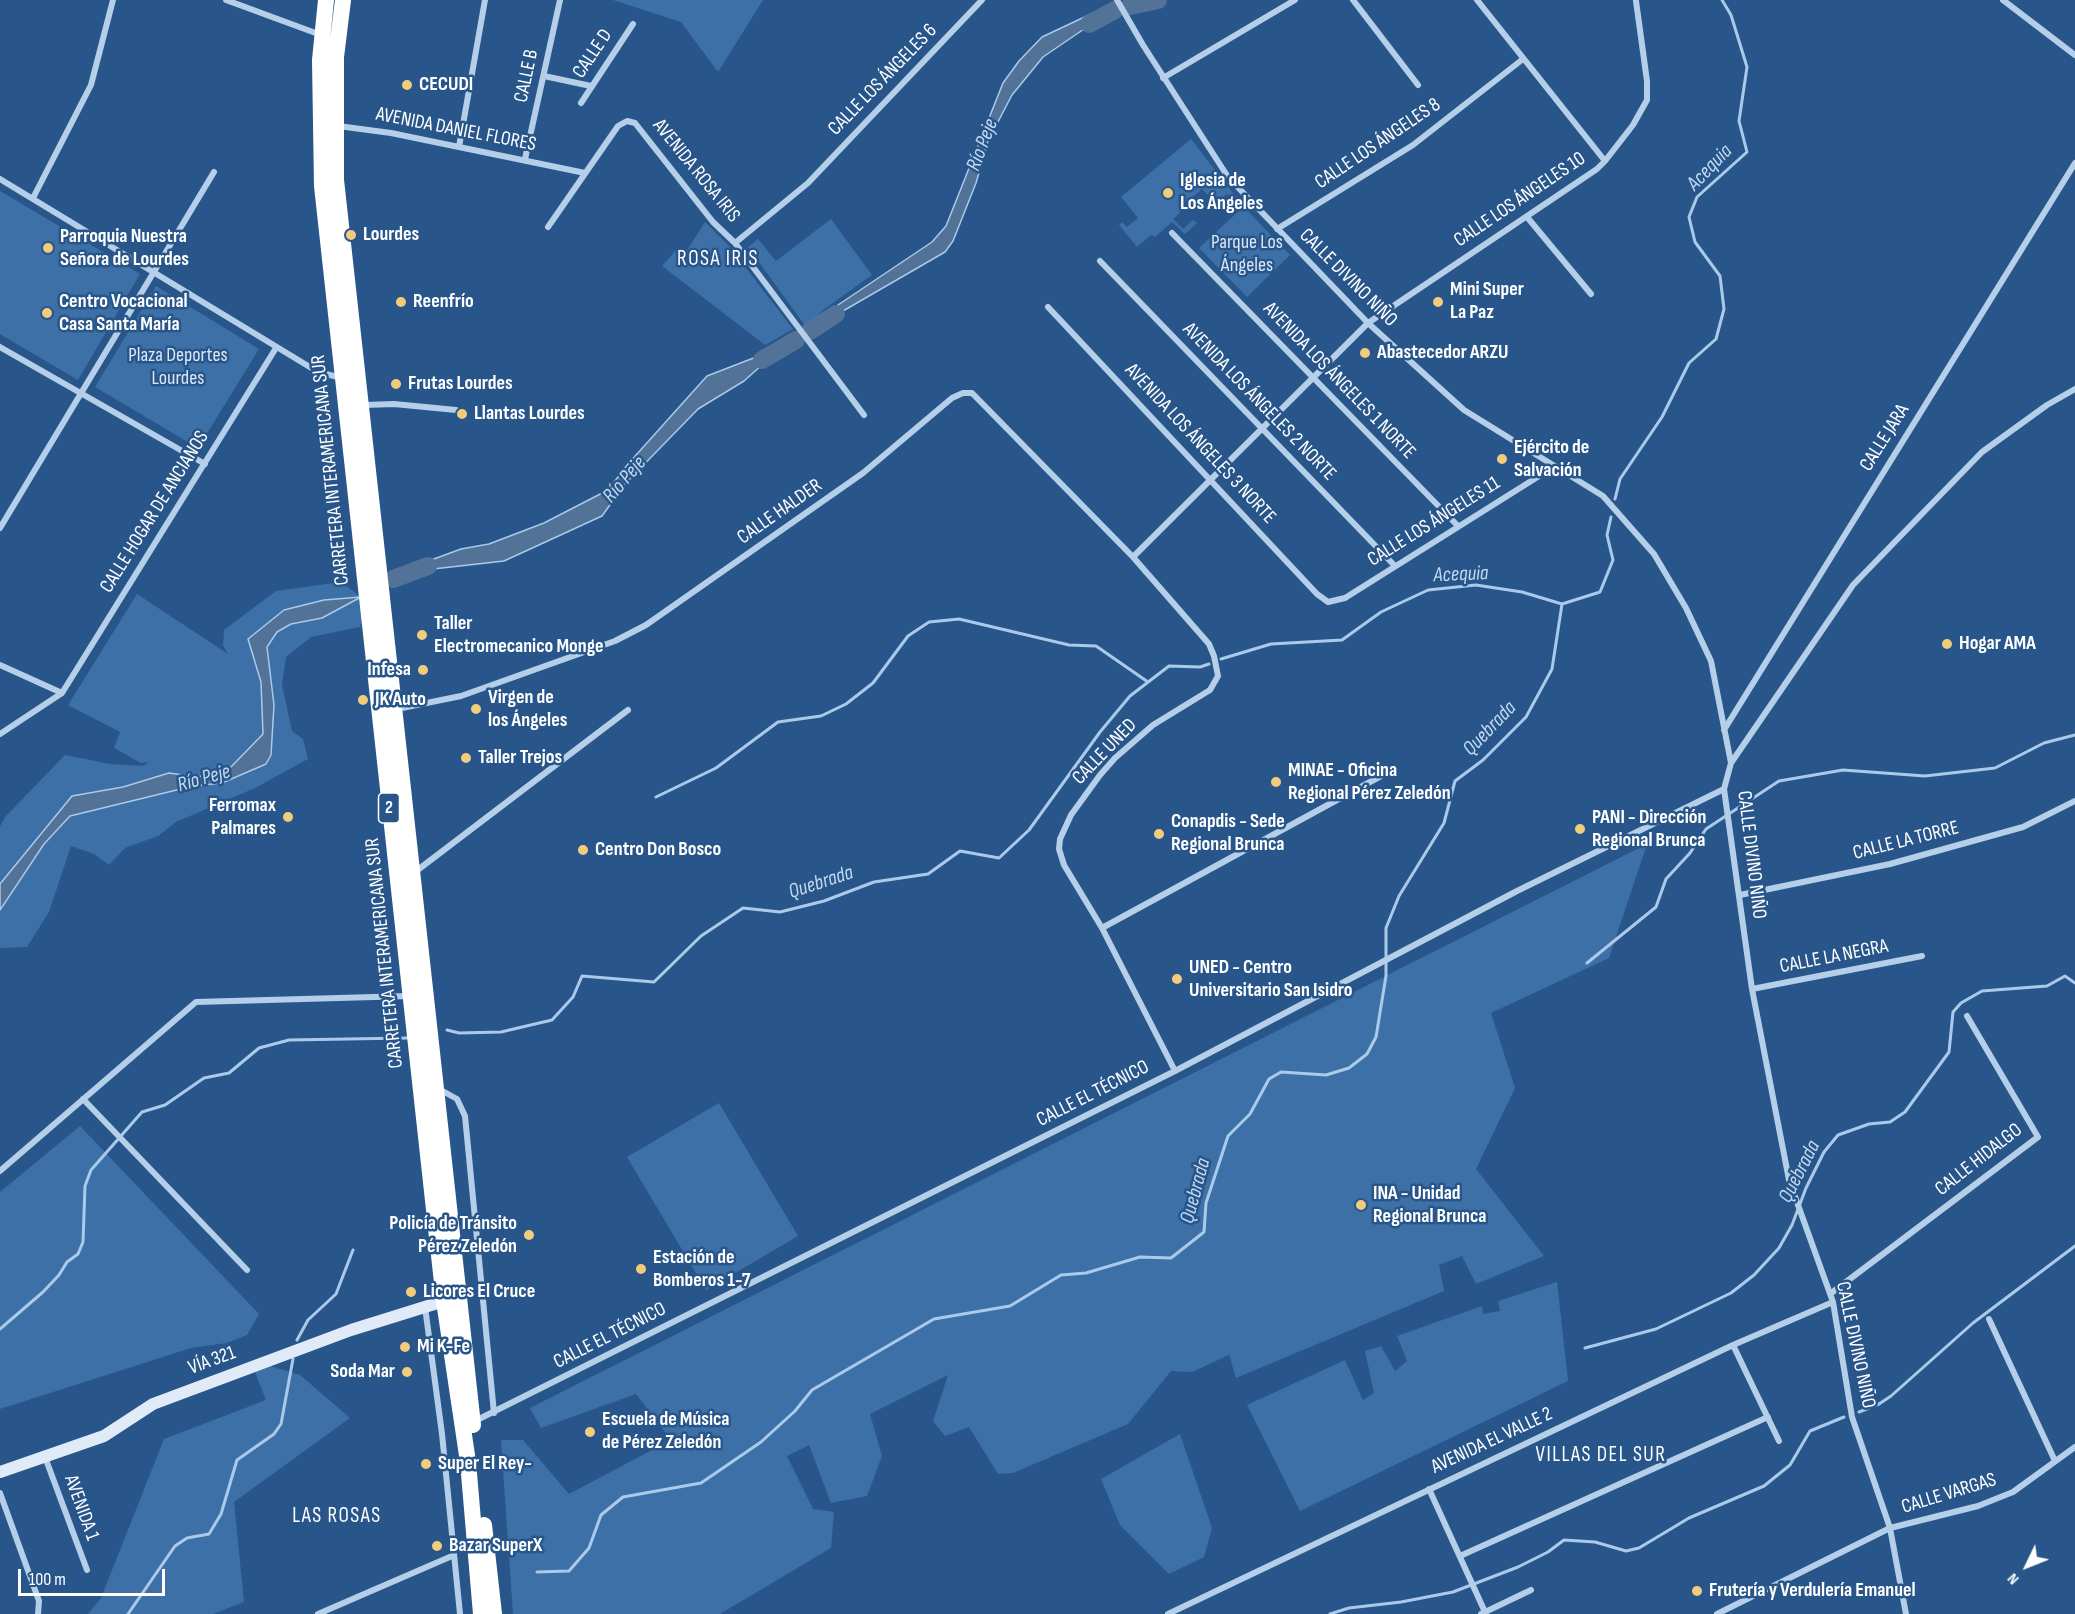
<!DOCTYPE html>
<html>
<head>
<meta charset="utf-8">
<style>
	body { margin:0 }
	#map { position:relative; width:2075px; height:1614px; overflow:hidden; background:#28568b; font-family:"Sofia Sans Condensed",sans-serif }
	canvas { display:block }
	.north { position:absolute; left:1997px; top:1536px; width:60px; height:60px; -webkit-text-stroke:4px #28568b; paint-order:stroke; rotate:227deg; font-size:16px; font-weight:700; line-height:24px; text-align:center; color:#fff }
	.north::after { content:''; display:block; margin:auto; width:21px; height:27px; background:#fff; clip-path:polygon(50% 0,100% 100%,50% 72%,0 100%) }
	.scale { position:absolute; left:18px; top:1569px; width:147px; height:27px; box-sizing:border-box; border:3px solid #fff; border-top:0; padding-left:8px; font-size:18px; line-height:21px; white-space:nowrap; color:#fff; -webkit-text-stroke:4px #28568b; paint-order:stroke }
</style>
</head>
<body>
<div id="map">
<canvas width="2075" height="1614"></canvas>
<div class="north">N</div>
<div class="scale">100 m</div>
</div>
<script>
const c = document.querySelector('canvas').getContext('2d');
c.lineJoin = 'round';
function fill(path, color) { c.fillStyle = color; c.fill(path, 'evenodd'); }
const shape = rows => new Path2D(rows.map(r => 'M' + r).join(''));
function stroke(path, color, width, dash) { c.strokeStyle = color; c.lineWidth = width; c.lineCap = dash ? 'butt' : 'round'; c.setLineDash(dash || []); c.stroke(path); }
function write(font, color, halo, rows, align = 'center') {
  c.font = font + ' "Sofia Sans Condensed",sans-serif'; c.lineWidth = 5; c.setLineDash([]); c.textBaseline = 'middle'; c.strokeStyle = halo; c.fillStyle = color; for (const [text, x, y, turn = 0] of rows) {
    c.save(); c.translate(x, y); c.rotate((+turn || 0) * Math.PI / 180); c.textAlign = isNaN(turn) ? turn : align; if (halo) c.strokeText(text, 0, 0); c.fillText(text, 0, 0); c.restore();
  }
}
fill(shape([
	[613,0,763,0,718,72,681,22],
	[1191,139,1243,206,1290,255,1247,297,1199,248,1241,209,1227,194,1216,203,1202,189,1181,207,1182,210,1173,219,1183,229,1193,220,1197,223,1185,234,1172,222,1155,237,1151,235,1137,247,1119,225,1122,222,1127,227,1138,218,1121,197],
	[0,191,140,274,78,380,0,334],
	[831,219,872,275,823,310,806,327,748,247,758,239,776,261],
	[705,222,729,246,793,329,765,345,662,266,676,250,684,255],
	[156,286,259,349,198,448,95,387],
	[341,582,361,597,364,613,360,627,311,637,286,657,282,685,292,731,303,739,308,759,255,788,176,822,158,836,125,848,109,865,94,854,71,846,49,912,27,947,0,948,0,910,44,844,70,816,193,786,222,783,266,764,271,755,274,705,267,647,277,632,291,624,322,618,359,598,248,639,261,682,263,734,228,770,197,777,169,773,123,787,72,796,0,884,0,826,6,816,65,755,110,764,144,766,148,762,141,763,114,748,120,732,68,705,137,594,228,654,223,645,224,630,276,591],
	[1647,844,1609,958,1491,1013,1515,1088,1476,1169,1544,1256,1476,1284,1462,1256,1439,1265,1444,1291,1236,1378,1229,1355,1192,1372,1171,1371,1128,1424,1013,1473,998,1474,969,1427,945,1436,933,1421,948,1375,870,1414,882,1456,867,1496,831,1503,809,1445,787,1456,813,1509,834,1512,831,1548,720,1614,513,1614,501,1440,523,1440,569,1494,671,1440,636,1394,541,1428,530,1408],
	[719,1103,798,1236,706,1290,627,1157],
	[80,1126,259,1314,247,1335,227,1343,191,1348,0,1409,0,1192],
	[1557,1282,1568,1381,1300,1511,1247,1405,1345,1360,1363,1400,1374,1393,1365,1351,1381,1346,1395,1371,1407,1361,1397,1336,1482,1306,1483,1314,1500,1311,1498,1301],
	[270,1366,300,1375,350,1418,234,1502,244,1602,213,1614,88,1614,101,1598,164,1439,266,1400,255,1372],
	[1180,1434,1212,1528,1204,1557,1169,1574,1120,1525,1101,1479]
]), '#3d70a7');
const water = shape([
	[1109,12,1043,57,1012,95,988,141,976,183,953,241,945,252,817,326,829,311,932,242,946,226,1003,83,1019,61,1042,37,1093,13,1109,12],
	[782,347,744,381,698,409,625,484,602,516,504,561,433,569,417,577,404,574,415,566,461,549,489,544,544,523,608,490,628,464,707,376,782,347],
	[361,597,322,618,291,624,277,632,267,647,274,705,271,755,266,764,222,783,193,786,70,816,44,844,0,910,0,884,72,796,123,787,169,773,197,777,228,770,263,734,261,682,248,639,284,610,324,600,361,597]
]);
fill(water, '#537297');
stroke(water, '#abcaea', 1.5);
stroke(shape([
	[1615,499,1620,479,1662,417,1689,363,1716,339,1724,309,1720,276,1695,242,1689,217,1697,197,1747,152,1739,121,1747,67,1731,15,1722,0],
	[1221,659,1271,644,1342,640,1381,612,1428,590,1476,585,1522,592,1562,604,1600,592,1613,560,1607,535,1611,517],
	[656,797,716,768,778,722,821,716,846,704,873,683,908,636,929,622,959,619,1069,645,1096,646,1148,682],
	[1587,963,1656,907,1666,879,1690,853,1706,829,1779,781,1843,770,1925,776,1995,768,2044,743,2075,735],
	[447,1030,459,1033,501,1032,552,1020,573,997,582,976,654,982,701,936,743,908,780,912,824,901,874,882,928,874,960,851,999,858,1029,830,1100,732,1130,696,1169,666,1200,667,1209,664],
	[0,1329,43,1292,59,1275,67,1262,78,1254,83,1242,85,1186,91,1170,142,1112,165,1105,204,1078,229,1073,259,1048,289,1040,407,1038],
	[297,1340,308,1320,336,1294,353,1250],
	[1585,1348,1656,1329,1731,1293,1754,1275,1779,1248,1792,1225,1806,1188,1824,1152,1838,1135,1869,1124,1890,1122,1905,1112,1949,1052,1953,1012,1961,1003,1982,991,2047,986,2065,976,2075,983],
	[1859,1412,1879,1404,1891,1396,1973,1323,2075,1246],
	[537,1572,569,1571,589,1548,601,1515,623,1497,701,1483,761,1442,795,1411,812,1390,934,1319,1010,1306,1061,1275,1086,1273,1140,1257,1171,1258,1204,1232,1206,1203,1228,1136,1250,1114,1269,1079,1281,1072,1326,1075,1349,1068,1367,1054,1376,1037,1386,976,1386,928,1399,896,1444,823,1455,781,1483,760,1526,717,1552,669,1562,604],
	[128,1614,175,1546,187,1538,209,1534,221,1514,237,1460,274,1434,281,1424,293,1359],
	[1330,1614,1349,1608,1401,1602,1453,1592,1518,1567,1548,1552,1564,1540,1595,1542,1626,1551,1639,1548,1689,1518,1764,1486,1790,1465,1810,1431,1844,1417]
]), '#abcaea', 3);
stroke(shape([
	[1130,6,1158,0],
	[1089,24,1115,10],
	[810,331,836,314],
	[762,360,796,340],
	[393,579,428,566]
]), '#537297', 18);
stroke(shape([
	[226,0,321,35],
	[1117,0,1143,45,1228,177,1368,323,1464,410,1603,496,1654,554,1686,608,1711,661,1731,763,1724,789,1752,989,1789,1180,1833,1302,1852,1417,1890,1528,1906,1614],
	[1353,0,1418,85],
	[1477,0,1605,161],
	[2003,0,2075,55],
	[544,76,591,86],
	[1163,78,1295,0],
	[581,103,633,24],
	[338,126,391,133,585,173],
	[459,147,485,0],
	[525,159,560,0],
	[0,179,318,372,342,378],
	[33,198,91,85,113,0],
	[1527,217,1591,294],
	[548,227,618,126,627,121,635,123,713,222,735,243,864,415],
	[1277,229,1413,145,1523,59],
	[1172,233,1458,526],
	[735,243,808,183,982,0],
	[1100,261,1395,566],
	[1048,307,1317,594,1328,602,1345,598,1555,466],
	[0,347,205,464],
	[364,405,394,404,456,410],
	[0,528,214,172],
	[1133,557,1368,323,1597,169,1605,161,1633,125,1647,100,1647,81,1636,1],
	[0,665,62,693],
	[397,709,461,696,615,641,646,625,863,473,952,398,963,393,972,393,1133,557,1209,644,1214,656,1218,676,1210,690,1153,725,1115,758,1100,775,1071,815,1060,839,1059,849,1064,865,1102,928,1175,1071],
	[1724,730,2075,163],
	[0,734,62,693,276,348],
	[1731,763,1853,585,1982,452,2047,405,2075,389],
	[415,872,628,710],
	[1740,895,1890,864,2023,827,2075,801],
	[1102,928,1392,770],
	[1752,989,1922,956],
	[439,1089,457,1099,465,1116,494,1413],
	[83,1099,247,1270],
	[0,1171,196,1002,410,996],
	[1830,1294,2038,1137,1967,1016],
	[425,1307,442,1434,460,1614],
	[1989,1319,2055,1461],
	[1733,1345,1779,1441],
	[475,1421,1175,1071,1517,891,1724,789],
	[45,1457,87,1570],
	[1429,1489,1485,1612],
	[0,1493,39,1601,38,1614],
	[1460,1556,1768,1417],
	[318,1614,452,1556],
	[1168,1614,1733,1345,1833,1302],
	[1481,1614,1531,1590],
	[1717,1614,1890,1528,1978,1506,2013,1492,2075,1447]
]), '#b6cfe9', 6);
stroke(shape([
	[0,1472,104,1436,153,1404,351,1330,444,1301]
]), '#e1ebf8', 12);
stroke(shape([
	[326,0,320,60,322,186,444,1301,468,1462,481,1614],
	[343,0,336,57,336,180,473,1425],
	[484,1525,494,1614]
]), '#fff', 16);
for (const [x, y, r, color] of [
	[407,85,6,"#f1cc7d"],
	[1168,193,6,"#f1cc7d"],
	[351,235,6,"#f1cc7d"],
	[48,248,6,"#f1cc7d"],
	[401,302,6,"#f1cc7d"],
	[1438,302,6,"#f1cc7d"],
	[47,313,6,"#f1cc7d"],
	[1365,353,6,"#f1cc7d"],
	[396,384,6,"#f1cc7d"],
	[462,414,6,"#f1cc7d"],
	[1502,459,6,"#f1cc7d"],
	[422,635,6,"#f1cc7d"],
	[1947,644,6,"#f1cc7d"],
	[423,670,6,"#f1cc7d"],
	[363,700,6,"#f1cc7d"],
	[476,709,6,"#f1cc7d"],
	[466,758,6,"#f1cc7d"],
	[1276,782,6,"#f1cc7d"],
	[288,817,6,"#f1cc7d"],
	[1580,829,6,"#f1cc7d"],
	[1159,834,6,"#f1cc7d"],
	[583,850,6,"#f1cc7d"],
	[1177,979,6,"#f1cc7d"],
	[1361,1205,6,"#f1cc7d"],
	[529,1235,6,"#f1cc7d"],
	[641,1269,6,"#f1cc7d"],
	[411,1292,6,"#f1cc7d"],
	[405,1347,6,"#f1cc7d"],
	[407,1372,6,"#f1cc7d"],
	[590,1432,6,"#f1cc7d"],
	[426,1464,6,"#f1cc7d"],
	[437,1546,6,"#f1cc7d"],
	[1697,1591,6,"#f1cc7d"]
]) { const dot = new Path2D(); dot.arc(x, y, r, 0, 2 * Math.PI); c.fillStyle = color; c.fill(dot); stroke(dot, '#28568b', 2); }
for (const [x, y, w] of [
	[389,808,21]
]) { const box = new Path2D(); box.roundRect(x - w / 2, y - 15, w, 30, 4.5); c.fillStyle = '#28568b'; c.fill(box); stroke(box, '#fff', 1.5); }
write('bold 18px', '#fff', null, [
	["2",389,808]
]);
write('20px', '#fff', '#28568b', [
	["CALLE D",593,54,-56],
	["CALLE B",527,76,-78],
	["CALLE LOS ÁNGELES 6",883,80,-46],
	["AVENIDA DANIEL FLORES",456,130,11],
	["CALLE LOS ÁNGELES 8",1378,144,-34],
	["AVENIDA ROSA IRIS",696,171,51],
	["CALLE LOS ÁNGELES 10",1520,200,-34],
	["CALLE DIVINO NIÑO",1348,278,45],
	["AVENIDA LOS ÁNGELES 1 NORTE",1339,381,46],
	["AVENIDA LOS ÁNGELES 2 NORTE",1259,402,46],
	["CALLE JARA",1885,438,-58],
	["AVENIDA LOS ÁNGELES 3 NORTE",1200,444,47],
	["CARRETERA INTERAMERICANA SUR",331,470,-96],
	["CALLE HOGAR DE ANCIANOS",155,512,-58],
	["CALLE HALDER",780,512,-35],
	["CALLE LOS ÁNGELES 11",1434,522,-32],
	["CALLE UNED",1105,752,-46],
	["CALLE LA TORRE",1906,841,-14],
	["CALLE DIVINO NIÑO",1751,855,83],
	["CARRETERA INTERAMERICANA SUR",385,953,-96],
	["CALLE LA NEGRA",1834,957,-11],
	["CALLE EL TÉCNICO",1093,1094,-27],
	["CALLE HIDALGO",1979,1160,-38],
	["CALLE EL TÉCNICO",610,1336,-27],
	["CALLE DIVINO NIÑO",1855,1345,78],
	["VÍA 321",212,1361,-20],
	["AVENIDA EL VALLE 2",1492,1441,-25],
	["CALLE VARGAS",1949,1494,-17],
	["AVENIDA 1",81,1508,70]
]);
write('bold 20px', '#fff', '#28568b', [
	["CECUDI",419,85],
	["Iglesia de",1180,181],
	["Los Ángeles",1180,204],
	["Lourdes",363,235],
	["Parroquia Nuestra",60,237],
	["Señora de Lourdes",60,260],
	["Mini Super",1450,290],
	["La Paz",1450,313],
	["Centro Vocacional",59,302],
	["Casa Santa María",59,325],
	["Reenfrío",413,302],
	["Abastecedor ARZU",1377,353],
	["Frutas Lourdes",408,384],
	["Llantas Lourdes",474,414],
	["Ejército de",1514,448],
	["Salvación",1514,471],
	["Taller",434,624],
	["Electromecanico Monge",434,647],
	["Hogar AMA",1959,644],
	["Infesa",411,670,"right"],
	["Virgen de",488,698],
	["los Ángeles",488,721],
	["JK Auto",375,700],
	["Taller Trejos",478,758],
	["MINAE - Oficina",1288,771],
	["Regional Pérez Zeledón",1288,794],
	["Ferromax",276,806,"right"],
	["Palmares",276,829,"right"],
	["PANI - Dirección",1592,818],
	["Regional Brunca",1592,841],
	["Conapdis - Sede",1171,822],
	["Regional Brunca",1171,845],
	["Centro Don Bosco",595,850],
	["UNED - Centro",1189,968],
	["Universitario San Isidro",1189,991],
	["INA - Unidad",1373,1194],
	["Regional Brunca",1373,1217],
	["Policía de Tránsito",517,1224,"right"],
	["Pérez Zeledón",517,1247,"right"],
	["Estación de",653,1258],
	["Bomberos 1-7",653,1281],
	["Licores El Cruce",423,1292],
	["Mi K-Fe",417,1347],
	["Soda Mar",395,1372,"right"],
	["Escuela de Música",602,1420],
	["de Pérez Zeledón",602,1443],
	["Super El Rey-",438,1464],
	["Bazar SuperX",449,1546],
	["Frutería y Verdulería Emanuel",1709,1591]
], 'left');
write('20px', '#dae8f7', '#28568b', [
	["Parque Los",1247,243],
	["Ángeles",1247,266],
	["Plaza Deportes",178,356],
	["Lourdes",178,379]
]);
write('italic 21px', '#c2d9f0', '#28568b', [
	["Río Peje",983,145,-69],
	["Acequia",1710,168,-46],
	["Río Peje",625,480,-49],
	["Acequia",1461,575,-2],
	["Quebrada",1490,729,-46],
	["Río Peje",204,779,-16],
	["Quebrada",821,883,-18],
	["Quebrada",1800,1172,-63],
	["Quebrada",1196,1191,-75]
]);
c.letterSpacing = '1.5px';
write('21px', '#fff', '#28568b', [
	["ROSA IRIS",718,260],
	["VILLAS DEL SUR",1601,1456],
	["LAS ROSAS",337,1517]
]);
c.letterSpacing = '0px';
</script>
</body>
</html>
